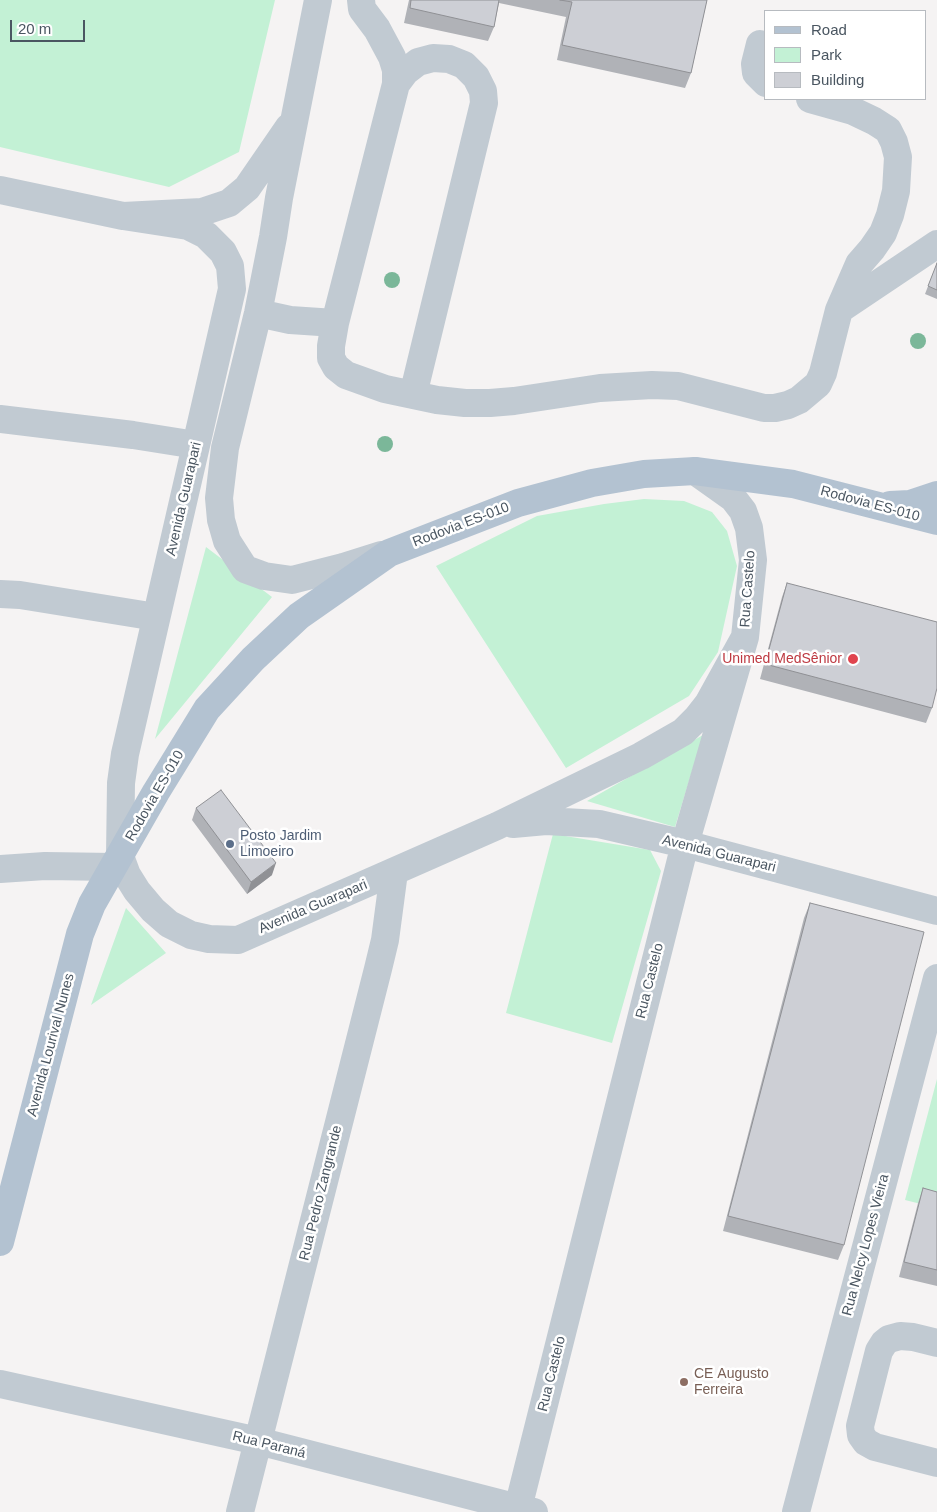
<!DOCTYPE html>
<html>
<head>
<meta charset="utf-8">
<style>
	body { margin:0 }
	#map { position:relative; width:937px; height:1512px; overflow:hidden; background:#f5f3f3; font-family:Helvetica,sans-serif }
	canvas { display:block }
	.legend { position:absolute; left:764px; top:10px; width:162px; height:90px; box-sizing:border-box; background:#fff; border:1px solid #b7bbc0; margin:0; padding:6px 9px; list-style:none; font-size:15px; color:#4a5661 }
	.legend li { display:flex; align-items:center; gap:10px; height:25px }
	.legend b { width:25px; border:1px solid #b7bbc0 }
	.scale { position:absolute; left:10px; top:20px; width:75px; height:22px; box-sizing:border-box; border:2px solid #4a5661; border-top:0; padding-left:6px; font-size:15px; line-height:18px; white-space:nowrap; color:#4a5661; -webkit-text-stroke:4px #fff; paint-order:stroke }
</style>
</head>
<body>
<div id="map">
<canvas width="937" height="1512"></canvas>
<ul class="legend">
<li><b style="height:6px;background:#b3c2d1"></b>Road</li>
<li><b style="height:14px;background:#c3f1d5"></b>Park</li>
<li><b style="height:14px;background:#cdcfd5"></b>Building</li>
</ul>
<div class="scale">20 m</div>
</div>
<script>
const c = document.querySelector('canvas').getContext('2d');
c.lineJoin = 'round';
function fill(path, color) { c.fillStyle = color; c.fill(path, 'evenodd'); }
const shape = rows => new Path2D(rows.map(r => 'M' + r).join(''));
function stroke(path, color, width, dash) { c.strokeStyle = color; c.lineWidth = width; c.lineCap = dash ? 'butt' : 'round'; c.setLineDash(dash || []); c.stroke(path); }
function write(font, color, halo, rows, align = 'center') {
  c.font = font + ' Helvetica,sans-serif'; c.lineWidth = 5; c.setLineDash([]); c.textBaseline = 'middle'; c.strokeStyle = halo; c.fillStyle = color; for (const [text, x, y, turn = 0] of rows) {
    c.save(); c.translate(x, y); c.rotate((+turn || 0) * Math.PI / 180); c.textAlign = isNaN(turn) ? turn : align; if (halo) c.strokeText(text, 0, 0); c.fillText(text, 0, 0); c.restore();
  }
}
fill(shape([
	[0,0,275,0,239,152,169,187,0,147],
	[644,499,684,501,712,512,727,531,737,566,718,652,689,696,566,768,436,566,537,516,604,504],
	[206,547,272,597,155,739],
	[703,735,675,827,587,801],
	[553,834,650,850,661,871,612,1043,506,1013],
	[126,908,166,953,91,1005],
	[937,1079,937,1208,905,1200]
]), '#c3f1d5');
stroke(shape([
	[318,0,279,198,273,237,258,313,225,448,219,498,221,520,227,541,245,569,264,576,292,580,343,567,381,555],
	[760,44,755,64,756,73,766,83],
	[396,84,405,72,418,62,433,58,449,59,464,65,476,77,483,91,484,103,413,395],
	[810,99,853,111,874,121,888,130,894,142,898,157,896,191,890,215,883,233,872,249,859,264,839,310],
	[0,190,123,216,202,212,229,203,247,188,289,127],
	[123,216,188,226,206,235,223,252,230,266,232,289,125,754,121,783,120,856,127,875,137,891,153,910,169,924,191,935,209,939,238,940,497,826,641,756,683,732,697,718,708,704,745,637],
	[258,313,290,320,335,323,331,346,331,358,336,367,346,375,385,389,437,400,465,403,490,403,514,401,600,388,652,385,678,386,764,408,775,408,788,405,799,400,818,384,823,373,839,310,937,244],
	[335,323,396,84,396,70,392,57,377,29,362,9,361,0],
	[0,419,133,435,196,445],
	[0,594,20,595,156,617],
	[513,824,546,821,599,824,685,844,937,911],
	[0,869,45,866,114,867],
	[937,1343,913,1337,900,1336,889,1339,884,1343,879,1351,860,1426,861,1435,866,1442,875,1447,937,1463],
	[0,1384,258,1441,534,1512],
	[240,1512,378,969,385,940,394,872],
	[517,1512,685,844,745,637,753,560,749,528,743,511,733,498,695,471],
	[796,1512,937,978]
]), '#c1cad2', 28);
stroke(shape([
	[890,505,910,504,937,495],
	[0,1242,80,934,92,904,156,792,207,709,253,659,299,616,389,553,518,503,592,483,644,474,695,471,793,484,937,521]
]), '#b3c2d1', 28);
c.fillStyle = '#7bb799';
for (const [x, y] of [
	[392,280],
	[918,341],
	[385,444]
]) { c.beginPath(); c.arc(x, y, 8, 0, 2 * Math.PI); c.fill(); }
fill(shape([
	[409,0,707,0,691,73,685,88,557,60,566,17,499,3,494,27,488,41,404,23],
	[937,263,937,299,925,294],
	[787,583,932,708,926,723,760,679,782,597],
	[196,808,272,875,247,894,192,820],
	[810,903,844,1245,838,1260,723,1231,804,918],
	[923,1188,937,1192,937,1286,899,1277,918,1203]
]), '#b0b2b7');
fill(shape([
	[276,863,272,875,247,894,251,882]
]), '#909195');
const building = shape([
	[411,0,499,0,494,27,410,8,411,0],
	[560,0,707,0,691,73,562,45,572,2,560,0],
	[937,263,937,290,928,286,937,263],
	[787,583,937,622,937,688,932,708,765,664,787,583],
	[221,790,276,863,251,882,196,808,221,790],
	[810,903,924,932,844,1245,728,1216,810,903],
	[923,1188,937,1192,937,1270,904,1262,923,1188]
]);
fill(building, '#cdcfd5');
stroke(building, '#909195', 1);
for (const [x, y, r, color] of [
	[853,659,6,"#e0444e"],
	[230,844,5,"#5c6f8a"],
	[684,1382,5,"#8d6e63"]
]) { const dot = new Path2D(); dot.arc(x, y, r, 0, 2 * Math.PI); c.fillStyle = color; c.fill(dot); stroke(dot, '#fff', 2); }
write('14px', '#4a5661', '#fff', [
	["Avenida Guarapari",184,499,-77],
	["Rodovia ES-010",870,504,15],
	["Rodovia ES-010",461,525,-21],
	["Rua Castelo",748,589,-86],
	["Rodovia ES-010",155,796,-60],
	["Avenida Guarapari",719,854,14],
	["Avenida Guarapari",313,907,-23],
	["Rua Castelo",650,981,-76],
	["Avenida Lourival Nunes",51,1045,-75],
	["Rua Pedro Zangrande",321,1193,-76],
	["Rua Nelcy Lopes Vieira",866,1245,-75],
	["Rua Castelo",552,1374,-76],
	["Rua Paraná",269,1445,14]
]);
write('14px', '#be3a42', '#fff', [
	["Unimed MedSênior",842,659]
], 'right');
write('14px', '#4e5e75', '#fff', [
	["Posto Jardim",240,836],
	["Limoeiro",240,852]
], 'left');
write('14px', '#785e54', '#fff', [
	["CE Augusto",694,1374],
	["Ferreira",694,1390]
], 'left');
</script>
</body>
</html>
